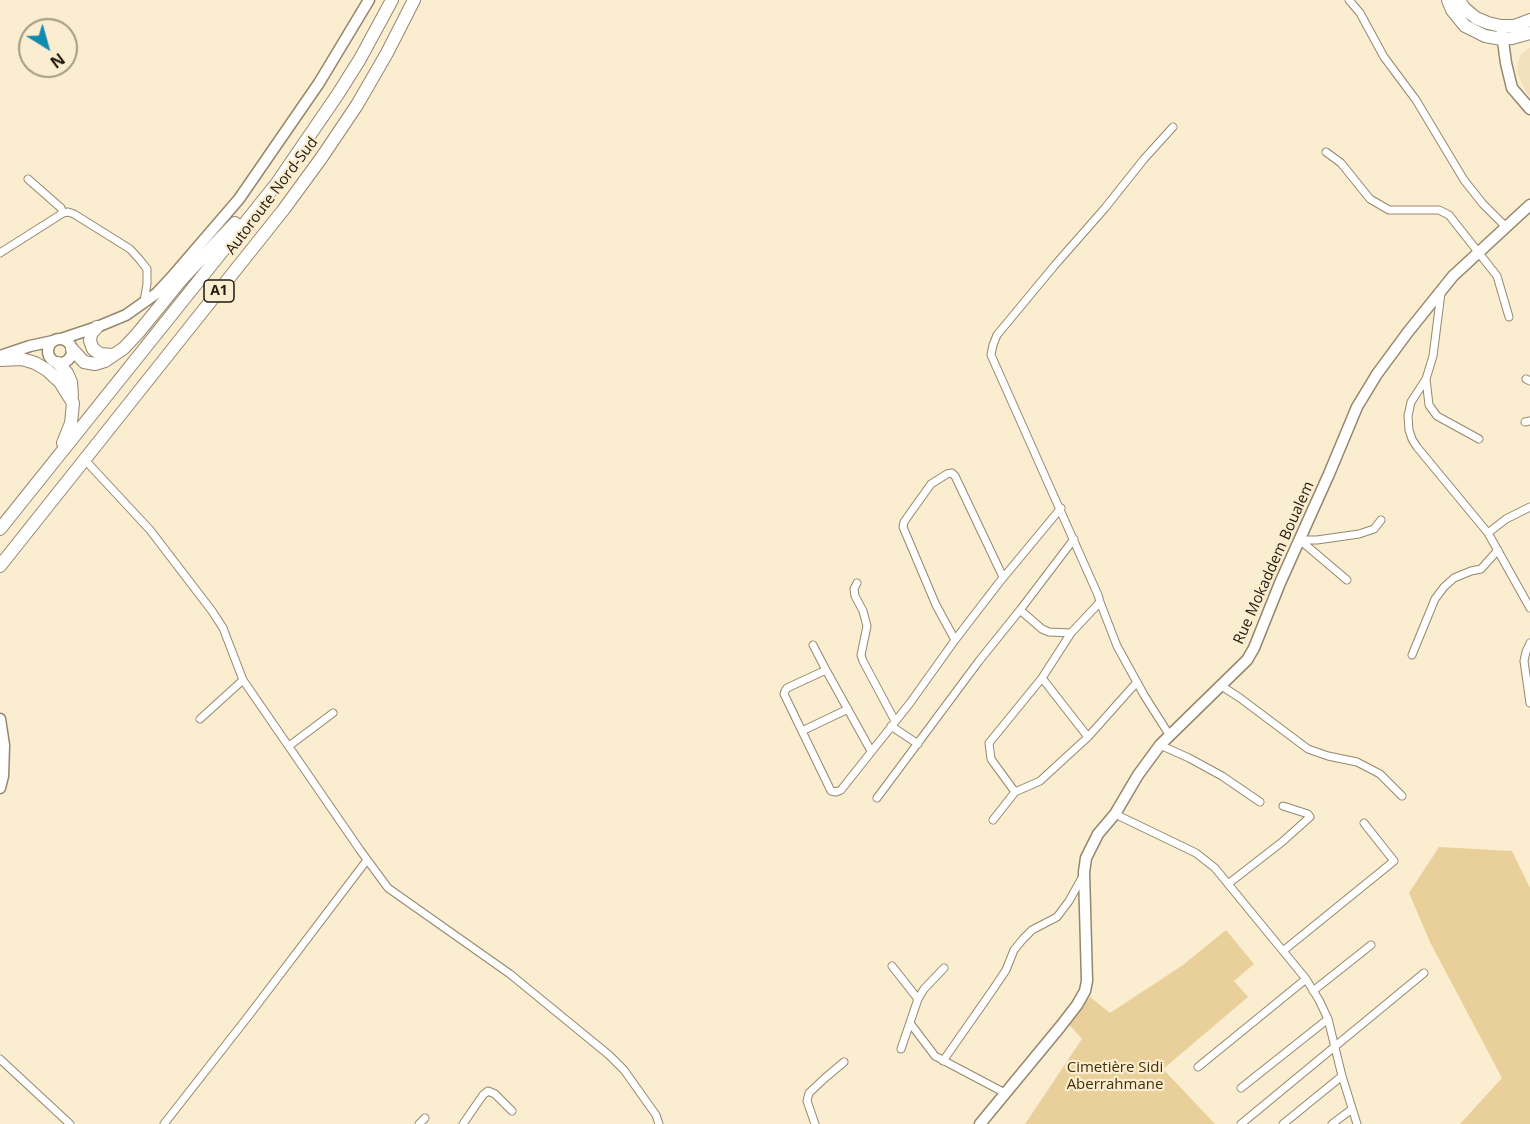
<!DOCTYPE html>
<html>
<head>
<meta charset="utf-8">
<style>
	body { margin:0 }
	#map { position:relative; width:1530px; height:1124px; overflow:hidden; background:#fbedcf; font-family:"Open Sans",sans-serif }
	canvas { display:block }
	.north { position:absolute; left:18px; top:18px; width:60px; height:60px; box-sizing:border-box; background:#fbedcf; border:2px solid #a49983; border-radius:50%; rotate:143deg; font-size:16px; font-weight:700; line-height:24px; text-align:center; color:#211b11 }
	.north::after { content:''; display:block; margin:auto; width:21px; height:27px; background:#118bad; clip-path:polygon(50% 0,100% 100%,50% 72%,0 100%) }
</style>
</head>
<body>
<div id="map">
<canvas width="1530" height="1124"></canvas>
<div class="north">N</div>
</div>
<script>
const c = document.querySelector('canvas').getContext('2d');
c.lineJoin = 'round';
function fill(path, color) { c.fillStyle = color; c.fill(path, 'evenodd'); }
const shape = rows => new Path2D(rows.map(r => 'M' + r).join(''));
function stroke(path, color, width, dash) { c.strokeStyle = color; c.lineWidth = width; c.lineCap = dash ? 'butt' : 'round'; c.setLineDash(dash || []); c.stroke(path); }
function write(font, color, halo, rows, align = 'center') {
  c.font = font + ' "Open Sans",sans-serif'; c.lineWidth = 4.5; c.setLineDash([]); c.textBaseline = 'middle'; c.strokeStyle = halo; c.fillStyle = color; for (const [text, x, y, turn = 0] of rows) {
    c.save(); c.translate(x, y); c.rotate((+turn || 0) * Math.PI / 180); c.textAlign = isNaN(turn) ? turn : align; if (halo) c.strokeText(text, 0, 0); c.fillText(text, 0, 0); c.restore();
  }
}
fill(shape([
	[1530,47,1530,96,1526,92,1517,73,1520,56]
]), '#f2dfbb');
fill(shape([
	[1439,847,1512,851,1530,888,1530,1124,1460,1124,1502,1078,1430,942,1409,893],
	[1226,930,1254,964,1234,981,1248,997,1163,1069,1215,1124,1025,1124,1082,1039,1067,1022,1090,997,1110,1013,1183,965]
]), '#e9cf9a');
const street = shape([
	[1349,0,1360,13,1384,57,1416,100,1464,180,1483,204,1506,227],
	[1326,152,1341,163,1370,199,1389,210,1439,210,1449,215,1497,276,1509,317],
	[28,179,61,208,63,213],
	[0,253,63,213,68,212,74,214,130,249,140,260,147,269,147,284,144,301],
	[1441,293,1433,356,1426,379,1411,402,1408,416,1409,430,1412,439,1417,447,1488,533,1530,608],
	[1426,379,1429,405,1437,416,1479,439],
	[1526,379,1530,381],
	[1525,422,1530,421],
	[85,460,150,530,212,611,223,628,243,680,360,850,388,888,510,974,609,1055,624,1070,656,1115,659,1124],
	[1488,533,1506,519,1530,507],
	[1300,540,1317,540,1359,534,1374,529,1381,520],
	[1301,541,1347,580],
	[857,583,854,589,855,596,863,611,867,626,861,655,863,661,895,721],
	[1020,610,1042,629,1049,632,1071,633],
	[955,640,936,605,903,527,904,522,911,512,931,484,947,474,952,473,955,476,1003,577],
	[1530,643,1526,652,1524,661,1530,703],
	[813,645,826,670,787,688,785,691,784,694,831,791,836,792,841,790,910,703,955,640,998,584,1061,508],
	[1412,655,1435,599,1444,587,1454,578,1471,571,1481,569,1498,550],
	[826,670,871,751],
	[1042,678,1088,737],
	[1220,685,1240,698,1308,749,1328,756,1357,762,1380,774,1402,796],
	[200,719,243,680],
	[891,726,918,744],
	[802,731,848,709],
	[1170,736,1144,695,1117,646,1100,602,1098,595,991,355,993,345,997,335,1055,265,1105,208,1144,159,1173,127],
	[1160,745,1189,758,1222,776,1260,802],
	[289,746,333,713],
	[1015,792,1040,781,1088,737,1137,682],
	[877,798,979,661,1020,610,1074,539],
	[1115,814,1196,853,1215,868,1306,979,1319,1000,1328,1019,1342,1076,1357,1124],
	[993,820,1015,792,991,759,989,743,1042,678,1071,633,1100,602],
	[1228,884,1282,842,1310,817,1308,814,1283,806],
	[1283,951,1394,861,1364,823],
	[892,966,918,999],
	[1313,991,1371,945],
	[910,1023,935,1056,1005,1093],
	[901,1049,918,999,924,989,944,968],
	[0,1059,70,1124],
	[943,1061,994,988,1006,970,1014,950,1023,939,1032,930,1057,917,1069,901,1083,876],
	[1198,1067,1306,979],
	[1241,1088,1328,1019],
	[164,1124,250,1014,367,860],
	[419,1124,425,1118],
	[463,1124,483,1095,488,1091,495,1094,512,1111],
	[815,1124,807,1101,809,1093,825,1078,844,1062],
	[1241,1124,1424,973],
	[1283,1124,1342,1076],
	[1332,1124,1352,1109]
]);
const secondary = shape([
	[1501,26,1506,63,1512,88,1530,109],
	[61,339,97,327,126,315,157,293,171,278,239,199,319,83,369,0],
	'48 351a12 12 0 1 1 24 0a12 12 0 1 1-24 0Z',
	[0,356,30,346,53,341],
	[0,719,4,745,3,776,0,788],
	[980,1124,1060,1027,1077,1005,1085,991,1087,981,1084,872,1086,858,1098,834,1115,814,1138,775,1160,745,1247,660,1254,648,1280,583,1329,474,1357,407,1377,374,1408,332,1453,276,1530,205]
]);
const highway = shape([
	[1448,0,1452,10,1465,26,1485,36,1502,39,1512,38,1530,33],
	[1459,0,1464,8,1476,18,1488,23,1501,26,1514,26,1530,20],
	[97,327,91,334,90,341,93,349,100,354,113,355],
	[72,349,84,362,95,364,105,361,124,348,138,333,182,279,235,223],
	[0,360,22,359,35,363,47,370,60,382,73,403,71,423,63,443],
	[58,363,67,373,71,382,72,396],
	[0,529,277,183,338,94,360,59,392,0],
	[0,566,284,209,322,157,357,105,387,53,414,0]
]);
stroke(street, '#95876d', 9);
stroke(secondary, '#95876d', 13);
stroke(highway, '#95876d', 14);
stroke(street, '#fff', 7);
stroke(secondary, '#fff', 10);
stroke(highway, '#fff', 12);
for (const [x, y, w] of [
	[219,291,30]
]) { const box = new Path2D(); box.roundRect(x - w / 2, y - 11, w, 22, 4.5); c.fillStyle = '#fbedcf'; c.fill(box); stroke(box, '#211b11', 1.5); }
write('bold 14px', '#211b11', null, [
	["A1",219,291]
]);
write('15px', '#211b11', '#fbedcf', [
	["Autoroute Nord-Sud",272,196,-53],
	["Rue Mokaddem Boualem",1274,563,-66]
]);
write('15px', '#423108', '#fbedcf', [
	["Cimetière Sidi",1115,1068],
	["Aberrahmane",1115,1085]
]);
</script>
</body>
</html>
